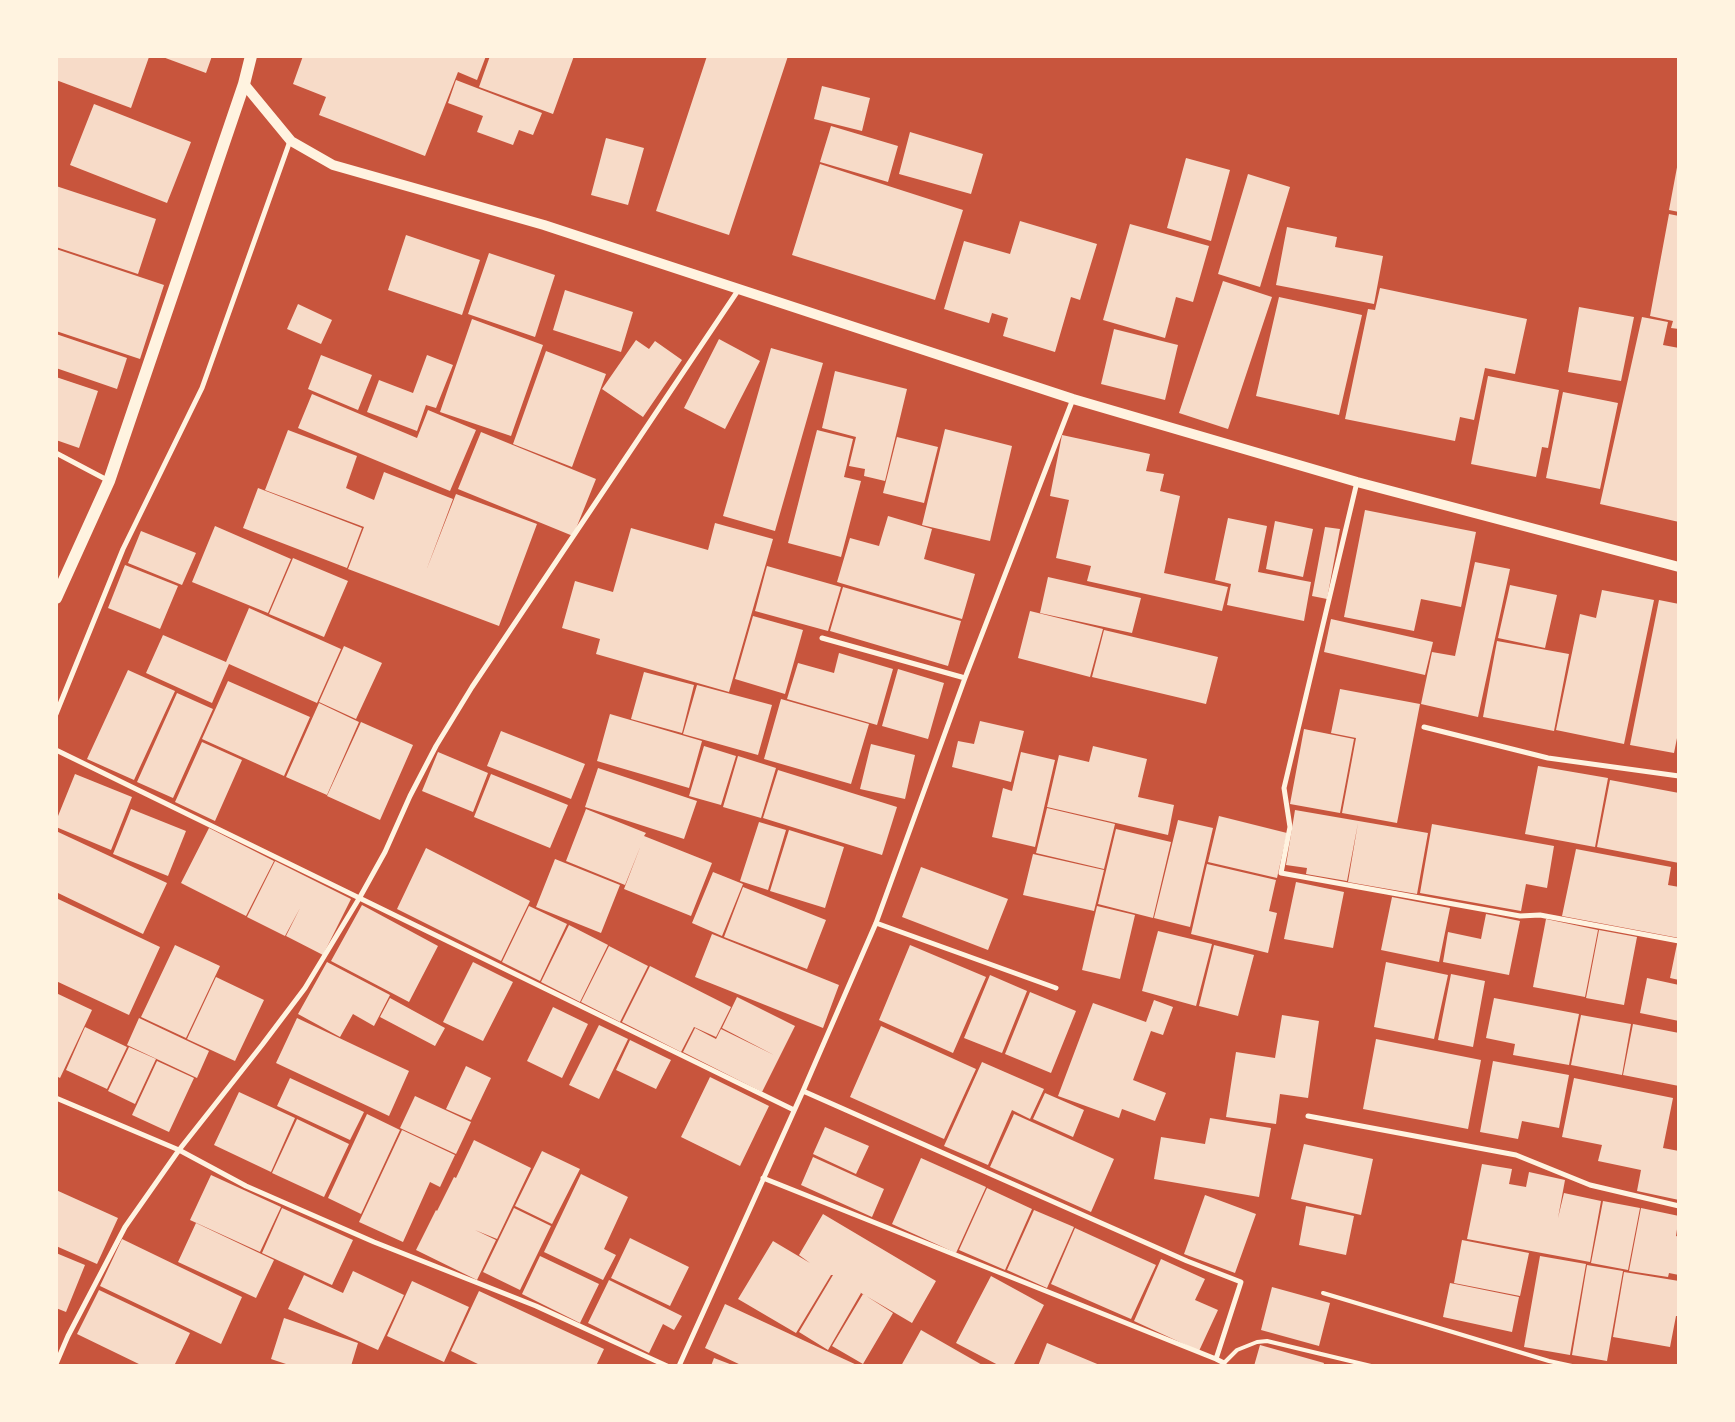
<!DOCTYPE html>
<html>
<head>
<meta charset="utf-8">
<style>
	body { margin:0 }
	#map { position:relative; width:1735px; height:1422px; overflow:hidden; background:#c8553d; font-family:"Noto Sans",sans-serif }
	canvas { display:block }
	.frame { position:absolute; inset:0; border:58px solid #fff3e0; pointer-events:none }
</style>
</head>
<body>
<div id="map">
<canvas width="1735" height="1422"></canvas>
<div class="frame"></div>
</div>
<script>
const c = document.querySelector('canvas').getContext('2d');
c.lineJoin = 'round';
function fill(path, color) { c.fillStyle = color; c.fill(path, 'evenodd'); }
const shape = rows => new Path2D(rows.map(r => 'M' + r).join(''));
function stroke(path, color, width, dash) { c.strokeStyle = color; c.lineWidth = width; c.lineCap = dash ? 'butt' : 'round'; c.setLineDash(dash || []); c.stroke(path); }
fill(shape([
	[56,56,147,56,149,57,131,108,56,80],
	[160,56,212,56,206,73],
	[303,56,486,56,477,80,458,72,425,156,319,115,326,97,293,84],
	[490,56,574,56,553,114,479,87],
	[707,56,788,56,729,235,656,211],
	[456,80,542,113,533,135,519,130,513,145,477,132,483,116,448,103],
	[822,86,870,98,862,131,814,119],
	[94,104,191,142,167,203,70,165],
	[831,126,898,146,888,182,820,162],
	[910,132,983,154,971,194,899,174],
	[606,138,644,148,628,205,591,195],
	[1186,158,1230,170,1211,241,1167,228],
	[1678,162,1679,162,1679,212,1669,210],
	[820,164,963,210,935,300,792,255],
	[1248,174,1290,187,1260,287,1218,274],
	[56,186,156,219,138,274,56,247],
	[1669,214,1679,216,1679,329,1671,328,1673,321,1650,316],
	[1020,221,1097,244,1080,300,1071,297,1055,352,1003,336,1008,318,992,313,989,323,944,309,964,241,1010,254],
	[1130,224,1209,246,1193,302,1176,297,1165,338,1103,320],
	[1287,227,1337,237,1335,247,1383,256,1374,304,1276,285],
	[406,235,480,260,462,315,388,290],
	[56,249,164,285,140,359,56,331],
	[489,253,555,275,535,337,468,314],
	[1223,281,1272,297,1228,429,1179,413],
	[1380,288,1527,319,1515,374,1485,368,1474,420,1460,417,1455,441,1345,419,1368,309,1375,310],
	[565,290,633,312,621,352,553,330],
	[1279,297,1362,315,1339,415,1256,396],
	[298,304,332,320,321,344,287,329],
	[1579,307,1634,317,1621,381,1568,372],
	[1642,317,1668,322,1663,345,1679,348,1679,522,1600,504],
	[472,319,543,345,511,436,440,412],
	[1114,329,1178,345,1165,400,1101,384],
	[56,334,127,358,117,389,56,368],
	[719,339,760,361,725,429,684,408],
	[636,340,649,349,655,341,682,360,643,417,602,389],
	[771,348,823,363,775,531,723,516],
	[546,351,606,374,572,467,513,444],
	[321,355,372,375,358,410,308,389],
	[427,355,453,365,436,408,426,405,417,431,367,412,379,380,413,393],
	[835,371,907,389,885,481,864,476,865,469,849,466,856,437,822,428],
	[1488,376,1559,390,1548,448,1542,447,1536,477,1471,464],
	[56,377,98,391,79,448,56,440],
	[1563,392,1618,403,1600,489,1546,478],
	[312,394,417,438,428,410,476,430,450,491,298,428],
	[945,429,1012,446,990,541,922,525],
	[288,430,357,456,346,488,374,500,384,472,453,499,426,571,456,494,537,524,499,626,348,569,364,527,265,490],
	[817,430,853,439,844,477,861,481,841,557,788,543],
	[481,432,596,479,573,536,458,489],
	[1062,435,1150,454,1146,471,1164,474,1160,491,1180,496,1164,573,1228,587,1222,611,1087,581,1091,566,1056,558,1069,500,1050,496],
	[897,437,938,447,924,503,883,493],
	[258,488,362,528,347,568,243,528],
	[1365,510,1476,532,1461,607,1421,599,1414,631,1344,617],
	[888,516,932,529,924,559,975,574,962,619,837,582,850,538,879,546],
	[1228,518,1267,526,1258,572,1311,582,1304,621,1227,605,1231,584,1215,580],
	[1275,521,1313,529,1303,577,1266,569],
	[715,523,773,539,729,692,596,654,600,639,562,628,575,581,613,592,631,528,708,550],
	[215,526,291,559,268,613,192,582],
	[1325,527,1340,529,1327,599,1312,596],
	[141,531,196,553,182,585,128,563],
	[293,558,348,581,324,637,269,614],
	[1475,562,1510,569,1478,717,1421,704,1432,652,1455,656],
	[125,565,178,586,160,629,108,608],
	[767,566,841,587,828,631,755,611],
	[1048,577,1141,598,1132,633,1040,613],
	[1510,585,1557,595,1545,648,1498,638],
	[843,587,961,621,948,666,830,631],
	[1602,590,1654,600,1624,744,1556,730,1580,614,1596,618],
	[1659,600,1679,604,1679,728,1674,753,1630,745],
	[249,608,341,649,317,703,229,664,212,703,146,673,163,635,226,662],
	[1030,611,1103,629,1090,677,1018,658],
	[753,616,803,630,785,694,735,679],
	[1331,619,1433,642,1425,675,1324,652],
	[1104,630,1218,657,1206,704,1092,677],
	[1497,641,1569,654,1554,731,1483,717],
	[344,646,382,663,356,719,319,702],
	[839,653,893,669,877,725,787,699,798,663,834,673],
	[898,669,944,683,928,739,882,726],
	[128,670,175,691,134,780,87,759],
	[644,672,694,685,682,733,631,719],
	[228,681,310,717,284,776,202,739],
	[697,685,772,705,758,755,683,734],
	[1340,689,1420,704,1397,823,1342,813,1356,738,1331,733],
	[177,693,213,709,173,798,137,782],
	[781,699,869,724,851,784,764,759],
	[319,703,359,722,327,795,286,777],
	[610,714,702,741,689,788,597,761],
	[980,721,1024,731,1011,782,952,767,958,741,974,744],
	[361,722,413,745,380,820,327,796],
	[1304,729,1354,739,1340,813,1290,804],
	[501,731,585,764,571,799,487,766],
	[202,742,242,760,215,821,175,802],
	[871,744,915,755,905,799,860,789],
	[704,746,736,756,721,805,689,796],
	[1093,746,1147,759,1138,797,1174,805,1168,835,1047,807,1059,755,1089,762],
	[438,752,488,773,473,812,422,791],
	[1021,752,1055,760,1035,847,992,837,1003,788,1012,791],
	[738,756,776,768,761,818,723,807],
	[1538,766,1608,778,1595,847,1525,834],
	[598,768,697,801,684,839,585,807],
	[778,770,897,807,882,855,763,818],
	[75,774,132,797,111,850,56,827,56,821],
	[491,774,568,805,550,848,474,817],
	[1610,780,1679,793,1679,863,1597,847],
	[1047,808,1115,824,1104,869,1036,853],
	[131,809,186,831,168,876,113,854],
	[586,809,646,833,644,836,712,863,691,916,624,889,641,845,625,885,566,861],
	[1295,810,1428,833,1417,894,1348,882,1358,823,1347,881,1306,874,1307,868,1286,865],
	[1219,816,1287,833,1277,878,1208,862],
	[1178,820,1213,828,1190,927,1154,918],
	[759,822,786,830,768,890,740,881],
	[1432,824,1554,846,1547,888,1526,884,1521,911,1420,893],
	[209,828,274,861,246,916,181,883],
	[1116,829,1171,842,1153,918,1098,904],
	[789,830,844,847,825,908,770,891],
	[56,831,167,883,143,934,56,892],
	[426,848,530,901,501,961,397,909],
	[1576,849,1671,867,1668,885,1679,887,1679,938,1562,916],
	[1033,854,1104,870,1094,911,1023,895],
	[555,859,620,885,601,933,536,907],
	[275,861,351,899,323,955,286,936,300,908,285,936,247,917],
	[1207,864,1276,880,1269,911,1277,913,1268,953,1191,934],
	[921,867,1008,899,988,950,902,917],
	[713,872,743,884,722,936,692,923],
	[1296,882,1344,892,1333,948,1284,939],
	[743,887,826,920,807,969,724,937],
	[1392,897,1450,908,1439,962,1381,950],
	[56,898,160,947,129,1015,56,981],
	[362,905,438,946,409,1002,331,961],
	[529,906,567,924,540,981,502,962],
	[1097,906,1135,915,1120,979,1082,970],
	[1486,914,1520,921,1509,975,1443,962,1448,932,1481,939],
	[1546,919,1598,930,1585,997,1533,987],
	[569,925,608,945,580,1002,541,982],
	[1599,930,1637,937,1624,1005,1586,998],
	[1158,931,1212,944,1196,1006,1142,991],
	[712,934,839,985,823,1028,695,977],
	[1677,944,1679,944,1679,980,1670,978],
	[175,945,220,966,186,1038,141,1017],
	[910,945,986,977,953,1053,879,1020],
	[1214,945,1254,955,1238,1016,1199,1006],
	[609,946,648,966,620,1022,581,1002],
	[327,962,390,995,374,1026,353,1014,340,1037,298,1014],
	[473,962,513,982,483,1041,443,1022],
	[1386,962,1448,975,1434,1039,1374,1027],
	[650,966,731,1007,716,1037,694,1027,681,1052,622,1022],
	[1451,974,1485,981,1473,1047,1438,1040],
	[990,975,1027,991,1002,1053,964,1038],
	[216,977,264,1000,235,1061,187,1039],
	[1647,978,1679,985,1679,1021,1640,1013],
	[1030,992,1076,1011,1051,1073,1005,1054],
	[56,993,92,1010,60,1078,56,1076],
	[737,997,795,1026,762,1092,683,1052,695,1028,716,1039,721,1029,774,1055,722,1028],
	[390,998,445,1028,435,1046,380,1017],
	[1494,998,1579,1014,1569,1065,1513,1055,1515,1044,1486,1038],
	[1154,1000,1173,1007,1163,1035,1151,1031,1133,1080,1166,1093,1155,1121,1122,1109,1119,1118,1058,1096,1093,1003,1146,1022],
	[553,1007,588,1024,562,1078,527,1061],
	[1282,1015,1319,1021,1308,1098,1280,1094,1276,1124,1226,1117,1236,1052,1275,1058],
	[1581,1015,1631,1024,1622,1075,1571,1065],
	[139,1018,209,1051,197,1078,127,1045],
	[297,1018,409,1071,389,1116,276,1063],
	[1633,1024,1679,1033,1679,1086,1623,1075],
	[599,1025,628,1039,599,1099,569,1085],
	[881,1026,976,1069,944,1139,850,1097],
	[85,1027,127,1047,107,1089,66,1070],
	[1376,1039,1481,1060,1468,1129,1363,1109],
	[630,1040,671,1060,656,1089,616,1070],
	[129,1047,156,1059,135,1104,108,1091],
	[157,1061,194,1078,169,1132,132,1115],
	[1493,1061,1569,1075,1559,1128,1522,1121,1518,1139,1480,1132],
	[982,1062,1044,1089,1030,1119,1012,1110,988,1165,944,1146],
	[466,1066,491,1078,471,1120,446,1109],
	[710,1077,769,1106,740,1166,681,1137],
	[290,1078,364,1112,350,1140,277,1106],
	[1574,1078,1673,1098,1663,1148,1679,1151,1679,1200,1637,1191,1641,1170,1598,1161,1602,1145,1562,1137],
	[239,1092,295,1118,271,1172,214,1145],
	[1045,1093,1084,1110,1073,1137,1033,1119],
	[415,1096,471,1122,456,1154,400,1128],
	[367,1114,400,1130,361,1214,328,1198],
	[1014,1114,1114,1159,1091,1212,990,1167],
	[1210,1118,1271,1128,1259,1197,1154,1179,1161,1137,1205,1144],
	[297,1119,349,1144,324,1197,272,1173],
	[825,1127,869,1146,856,1174,813,1154],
	[402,1130,455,1155,440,1187,430,1182,403,1242,359,1222],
	[474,1140,531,1168,497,1239,475,1230,496,1240,477,1280,416,1250,436,1210,437,1211,454,1177,456,1178],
	[1304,1144,1373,1159,1361,1215,1291,1199],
	[542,1151,580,1169,552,1224,515,1206],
	[813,1157,884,1189,872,1217,801,1185],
	[921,1158,986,1187,956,1253,892,1224],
	[1482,1164,1512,1169,1509,1184,1526,1187,1529,1172,1565,1180,1558,1218,1564,1193,1601,1201,1590,1262,1467,1239],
	[581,1174,628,1197,604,1249,616,1255,603,1280,544,1252],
	[211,1175,281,1207,260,1252,190,1220],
	[987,1188,1032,1209,1005,1270,959,1250],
	[56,1190,118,1218,97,1264,56,1246],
	[1205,1195,1256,1214,1235,1273,1184,1254],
	[1603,1201,1640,1208,1628,1270,1591,1263],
	[1306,1206,1354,1216,1346,1255,1299,1245],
	[282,1208,353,1240,332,1285,262,1253],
	[514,1208,551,1226,520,1290,483,1272],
	[1641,1208,1679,1216,1676,1236,1679,1237,1679,1275,1669,1273,1668,1277,1629,1271],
	[1034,1210,1074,1227,1047,1288,1007,1270],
	[823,1214,936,1281,912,1323,856,1290,861,1293,828,1350,799,1332,833,1275,831,1275,796,1333,738,1299,773,1241,810,1263,799,1255],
	[196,1223,274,1260,256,1298,178,1262],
	[1075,1228,1156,1265,1131,1319,1051,1284],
	[630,1238,689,1267,670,1306,611,1278],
	[122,1239,242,1297,221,1344,100,1286],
	[1462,1240,1529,1253,1520,1296,1454,1283],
	[56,1253,85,1265,66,1312,56,1308],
	[540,1256,599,1284,580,1323,522,1294],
	[1540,1256,1586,1264,1570,1355,1524,1347],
	[1161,1259,1205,1279,1195,1300,1218,1310,1199,1351,1134,1321],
	[1587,1265,1623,1271,1607,1361,1572,1355],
	[353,1271,404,1295,378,1350,288,1309,304,1275,343,1293],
	[1624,1272,1679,1281,1679,1316,1676,1316,1670,1347,1613,1337],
	[991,1276,1044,1305,1013,1366,1000,1366,956,1343],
	[609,1280,682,1316,674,1330,663,1324,649,1353,588,1323],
	[412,1281,469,1307,444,1362,387,1336],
	[1450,1283,1519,1297,1512,1332,1443,1317],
	[1272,1287,1330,1303,1319,1346,1261,1330],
	[99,1290,190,1333,174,1366,143,1366,77,1334],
	[479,1291,604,1349,596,1366,482,1366,451,1351],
	[863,1294,893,1313,863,1364,832,1346],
	[725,1304,859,1366,743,1366,705,1348],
	[284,1318,358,1343,351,1366,292,1366,271,1359],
	[921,1330,984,1366,901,1366],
	[1047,1343,1102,1366,1038,1366],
	[1260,1345,1324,1363,1323,1366,1254,1366],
	[714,1358,735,1366,711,1366]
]), '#f7dbc8');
stroke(shape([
	[1323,1293,1549,1361,1572,1366],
	[1224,1363,1237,1350,1257,1342,1267,1341,1371,1366]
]), '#fff3e0', 4);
stroke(shape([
	[56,453,109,481],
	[1357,482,1284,788,1290,827,1281,873,1520,916,1540,915,1679,941],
	[822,638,965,678],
	[56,714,123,549,202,388,290,141],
	[1424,727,1548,758,1679,776],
	[56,750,794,1110],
	[876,923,1056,988],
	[803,1091,1187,1261,1241,1282,1216,1359,1224,1363,1223,1366],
	[56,1098,179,1150,246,1186,374,1242,536,1306,667,1366],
	[1308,1116,1516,1155,1590,1185,1679,1206],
	[763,1178,1216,1359],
	[56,1364,68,1336,125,1227,179,1150,262,1045,305,988,360,897,385,852,410,796,436,746,472,687,739,289],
	[679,1366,803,1091,876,923,965,678,1073,399]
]), '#fff3e0', 5);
stroke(shape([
	[244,84,291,141,333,165,544,225,1073,399,1357,482,1679,567]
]), '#fff3e0', 10);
stroke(shape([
	[56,598,109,481,244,84,251,56]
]), '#fff3e0', 12);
</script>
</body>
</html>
